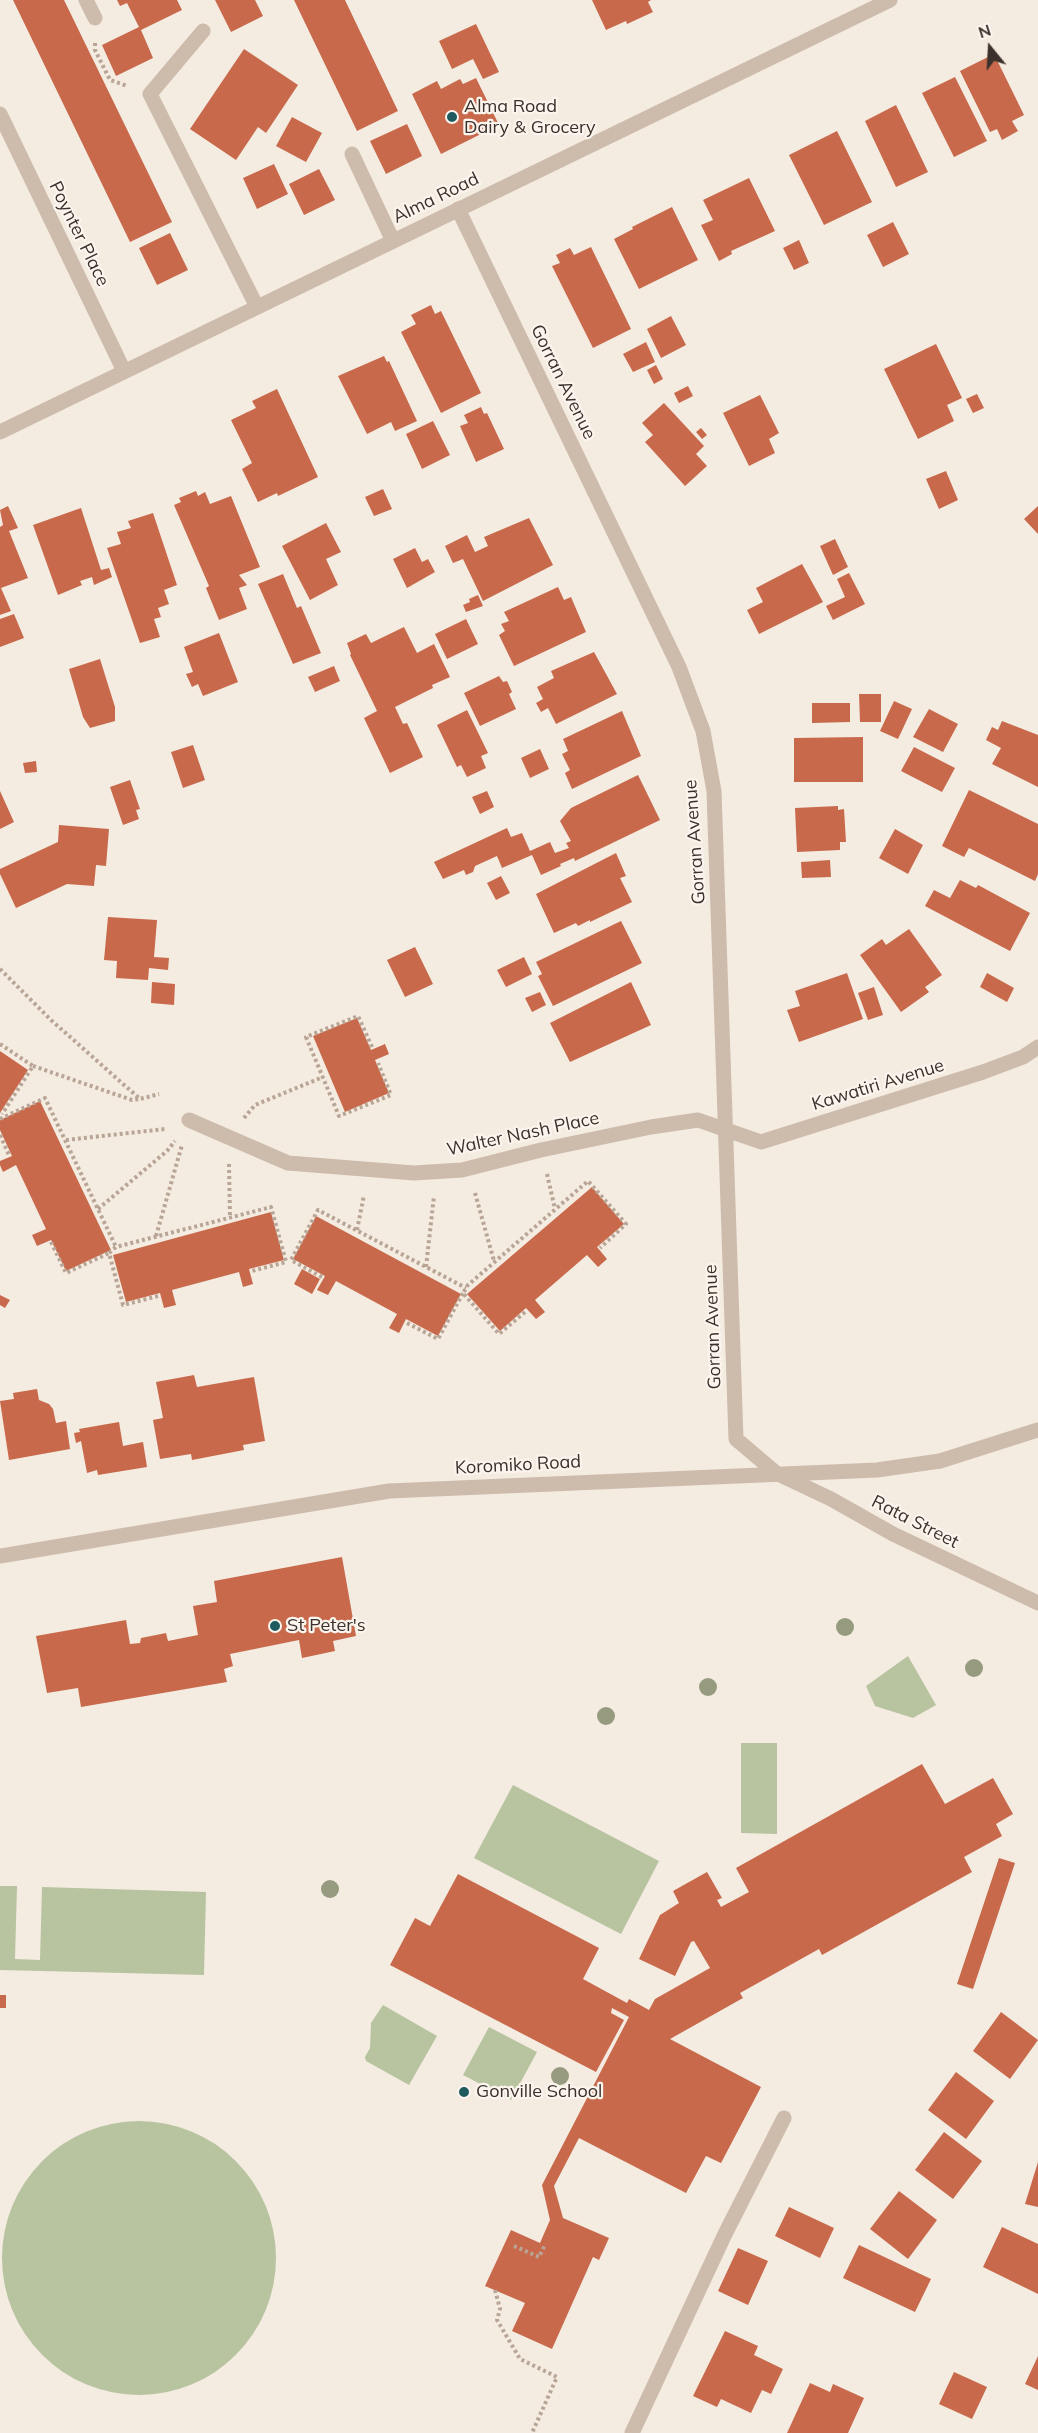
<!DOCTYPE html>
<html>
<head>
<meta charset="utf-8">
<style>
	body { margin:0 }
	#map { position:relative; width:1038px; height:2433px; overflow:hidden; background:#f4ebe1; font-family:Mulish,sans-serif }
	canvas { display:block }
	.north { position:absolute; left:960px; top:18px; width:60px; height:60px; -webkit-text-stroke:4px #fbf5ee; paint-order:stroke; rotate:342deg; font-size:16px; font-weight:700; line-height:24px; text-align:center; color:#3b302b }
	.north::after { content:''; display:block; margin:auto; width:21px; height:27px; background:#3b302b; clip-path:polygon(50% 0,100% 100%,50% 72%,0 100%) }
</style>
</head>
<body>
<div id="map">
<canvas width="1038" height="2433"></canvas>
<div class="north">N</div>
</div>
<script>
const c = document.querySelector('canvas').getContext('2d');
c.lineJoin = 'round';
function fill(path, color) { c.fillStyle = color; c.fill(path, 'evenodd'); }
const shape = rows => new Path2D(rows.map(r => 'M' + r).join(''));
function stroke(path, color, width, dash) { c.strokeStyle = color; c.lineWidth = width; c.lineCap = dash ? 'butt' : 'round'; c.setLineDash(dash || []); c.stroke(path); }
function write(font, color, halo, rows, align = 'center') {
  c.font = font + ' Mulish,sans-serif'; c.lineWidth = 4.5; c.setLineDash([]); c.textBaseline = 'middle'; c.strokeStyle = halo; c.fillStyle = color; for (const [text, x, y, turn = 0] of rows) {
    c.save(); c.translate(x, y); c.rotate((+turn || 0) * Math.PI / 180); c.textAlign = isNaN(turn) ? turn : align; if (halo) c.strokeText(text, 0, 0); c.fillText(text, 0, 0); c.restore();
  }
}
fill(shape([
	[908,1656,936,1705,913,1718,875,1706,866,1686],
	[741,1743,777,1743,777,1834,741,1833],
	[513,1785,659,1861,621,1934,474,1858],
	[0,1886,17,1886,15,1959,40,1960,42,1887,206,1892,204,1975,0,1970],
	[383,2005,437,2036,409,2085,366,2061,365,2057,370,2048,371,2023],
	[489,2027,537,2052,511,2100,463,2075],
	'2 2258a137 137 0 1 1 274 0a137 137 0 1 1-274 0Z'
]), '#b8c4a0');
fill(shape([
	[13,0,64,0,172,222,130,242],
	[117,0,177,0,182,10,141,30,153,58,116,76,102,45,139,27,127,3,120,6],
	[215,0,255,0,263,16,231,32],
	[294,0,345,0,398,111,357,131],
	[592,0,651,0,648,2,653,12,627,24,626,21,606,30],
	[476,24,499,72,483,79,473,59,452,69,439,41],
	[244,49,298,85,266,133,258,127,236,160,190,129],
	[994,54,1024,115,1012,121,1018,131,1002,140,997,129,990,132,960,71],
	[955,77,987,141,954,157,922,93],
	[476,78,499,125,441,154,412,94,437,81,441,89,460,79,463,84],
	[896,105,928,172,896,187,865,121],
	[292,117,322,133,306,162,276,146],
	[407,124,422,156,386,174,370,141],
	[837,131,872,202,824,225,789,155],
	[274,164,288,194,257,209,243,178],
	[319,169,335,200,304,215,289,184],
	[749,178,775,231,731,251,732,254,719,261,701,225,713,220,703,200],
	[672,207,698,260,639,289,614,239,633,229,632,227],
	[893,222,909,254,883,267,867,235],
	[170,233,188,270,157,285,139,248],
	[799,240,809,263,794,270,783,248],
	[591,247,631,329,593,348,552,266,560,263,556,255,570,248,574,255],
	[431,305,435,314,441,311,481,393,441,413,401,332,416,324,411,315],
	[671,316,686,345,661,358,647,329],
	[646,342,655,362,633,372,623,354],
	[936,344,962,398,947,405,954,421,918,439,884,369],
	[384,356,387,362,389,361,417,421,395,431,391,422,367,434,338,376],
	[656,365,663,379,654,384,647,370],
	[688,386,693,396,679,403,674,393],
	[277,389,318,477,278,496,277,493,258,502,242,469,252,463,231,420,256,408,252,401],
	[977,394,984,408,973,413,966,399],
	[760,395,779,433,769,439,775,453,749,466,723,413],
	[664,403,704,446,696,454,707,466,685,486,645,442,653,435,642,423],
	[481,407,484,414,487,413,504,449,476,462,460,426,468,423,464,415],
	[433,421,450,455,422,469,406,434],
	[701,428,707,435,702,439,696,432],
	[946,471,958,500,939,509,926,479],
	[383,489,392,509,374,516,365,497],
	[196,491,198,496,205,492,210,504,231,496,260,567,239,575,247,585,239,588,247,609,219,620,206,588,209,586,174,505,181,502,179,498],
	[8,506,18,528,9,531,28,578,1,588,11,611,0,615,0,527,3,525,0,510],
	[1038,506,1038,534,1024,519],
	[81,508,101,570,109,568,112,577,94,585,92,577,80,581,82,585,58,595,33,525],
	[153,513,177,585,164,590,169,604,158,608,161,617,154,619,160,637,140,643,107,548,121,544,117,532,131,528,128,521],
	[529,518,553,565,483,601,463,559,453,563,445,546,467,535,475,552,488,546,484,537],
	[326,523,341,552,326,559,338,585,310,600,282,546],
	[835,539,848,567,833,575,820,546],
	[415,548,422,562,428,559,435,572,407,588,393,559],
	[802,564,823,602,759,634,747,610,763,602,756,588],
	[849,573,865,604,833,620,826,606,845,597,837,579],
	[283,574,297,608,301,606,321,653,293,664,258,584],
	[558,587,564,600,571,597,586,632,514,666,499,635,505,631,501,624,509,621,504,612],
	[478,595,483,606,466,612,463,605,470,602,469,599],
	[14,614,24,638,0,647,0,619],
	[466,619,478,644,447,659,435,634],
	[404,627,417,653,434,644,450,677,432,685,433,688,395,707,403,724,407,723,423,757,390,773,364,718,377,711,350,655,351,654,347,643,366,634,371,643],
	[219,633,238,682,203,696,198,684,192,687,186,674,193,672,184,647],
	[594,652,617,694,556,724,548,708,541,712,536,703,543,699,537,687,554,678,551,671],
	[100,659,115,707,115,721,90,728,83,717,69,669],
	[334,666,340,681,315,692,308,677],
	[499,676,503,682,507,681,512,692,509,694,516,709,480,726,464,693],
	[859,694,881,694,881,722,860,722],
	[894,701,912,709,898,739,880,731],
	[812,703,850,703,850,722,812,723],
	[929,709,958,724,943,752,913,737],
	[467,710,488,753,481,756,486,768,467,777,461,765,457,767,437,725],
	[622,711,641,756,572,789,565,773,570,770,562,754,568,751,563,739],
	[1002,721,1038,735,1038,787,992,764,1001,748,986,740,992,727,998,730],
	[863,737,863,782,794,782,794,738],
	[193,745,205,780,183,788,171,752],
	[914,747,955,768,942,792,901,771],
	[540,749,549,769,530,778,521,758],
	[36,761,37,772,25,773,23,763],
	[638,775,660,820,575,861,574,858,560,864,561,866,541,875,532,855,502,868,497,856,475,866,473,872,466,875,464,870,443,879,434,862,507,828,511,837,522,833,530,851,550,842,555,853,569,848,566,843,571,841,560,821,571,808],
	[130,780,140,809,136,810,139,819,123,825,110,787],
	[969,790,1038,824,1038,874,1035,881,969,848,964,857,942,846],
	[0,791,14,822,0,829],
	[487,791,494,807,480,814,472,797],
	[838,806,838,810,844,809,846,842,840,842,840,850,797,852,795,808],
	[59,825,109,829,106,866,96,865,94,886,67,884,16,908,0,874,0,869,58,842],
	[895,829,923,845,908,874,879,858],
	[616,853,626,876,620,878,632,902,590,922,590,920,578,926,576,923,554,933,536,894],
	[830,860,831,877,802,878,801,862],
	[501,876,510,893,496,900,487,883],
	[960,880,976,888,978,885,1030,913,1010,951,925,906,934,890,950,898],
	[108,917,157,920,154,957,169,958,168,970,149,968,148,980,116,978,117,961,104,960],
	[621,921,642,963,553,1006,538,976,542,974,536,962],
	[909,929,942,975,925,987,929,992,901,1012,860,955,882,939,886,945],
	[415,947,433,984,405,997,387,960],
	[524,957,532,974,506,987,497,970],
	[847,973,863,1019,799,1042,787,1010,800,1006,795,991],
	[987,973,1014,988,1007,1002,980,987],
	[152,982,175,984,174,1005,151,1003],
	[631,982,651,1025,570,1062,550,1023],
	[874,987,883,1015,868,1020,858,993],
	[540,992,546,1005,532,1012,525,998],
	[357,1018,371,1050,385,1044,389,1054,375,1060,389,1093,345,1112,313,1036],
	[0,1051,28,1070,0,1113],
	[40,1101,111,1250,66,1271,51,1240,37,1246,32,1235,46,1229,16,1165,3,1172,0,1165,0,1161,12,1156,0,1130,0,1120],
	[592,1187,624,1224,597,1247,607,1259,598,1267,587,1255,535,1300,545,1312,536,1319,526,1308,500,1331,467,1294],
	[271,1212,284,1260,249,1269,253,1284,243,1287,239,1272,172,1290,176,1305,164,1308,160,1293,126,1302,113,1255],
	[316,1216,461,1294,438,1336,406,1319,399,1333,389,1328,397,1314,336,1281,328,1295,317,1290,325,1276,293,1259],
	[302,1269,320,1279,312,1294,294,1284],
	[0,1295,10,1300,5,1308,0,1305],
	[194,1375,197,1387,254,1377,265,1441,243,1445,244,1450,192,1460,191,1454,160,1459,153,1420,163,1418,156,1382],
	[37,1389,39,1400,49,1404,53,1409,56,1423,66,1421,70,1449,9,1460,0,1401,14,1399,13,1393],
	[119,1422,123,1446,143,1442,147,1467,98,1475,97,1470,87,1473,81,1441,76,1443,74,1433,80,1432,79,1429],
	[342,1557,356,1636,333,1641,335,1651,302,1658,299,1640,230,1654,233,1666,224,1669,227,1682,81,1707,78,1688,47,1693,36,1636,126,1620,130,1644,140,1643,141,1638,166,1633,168,1641,198,1635,193,1606,217,1602,214,1581],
	[922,1764,945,1804,993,1778,1013,1814,996,1824,1002,1836,964,1857,972,1872,822,1955,819,1949,740,1993,743,1998,670,2039,761,2087,721,2163,706,2156,686,2193,579,2138,554,2186,563,2218,609,2238,599,2260,593,2257,552,2349,512,2331,525,2303,485,2286,511,2230,540,2243,550,2220,542,2185,629,2017,612,2008,611,2013,624,2020,596,2072,390,1965,415,1918,430,1926,458,1874,599,1948,583,1979,627,2003,629,1999,649,2010,655,1999,710,1968,694,1941,691,1942,675,1976,639,1959,660,1915,679,1903,673,1891,707,1872,722,1898,717,1900,721,1907,749,1892,736,1868],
	[999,1858,1015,1863,973,1989,957,1984],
	[0,1995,6,1995,6,2008,0,2008],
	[1001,2012,1038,2040,1010,2079,973,2051],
	[956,2072,994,2101,966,2139,928,2110],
	[944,2132,982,2161,953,2199,915,2170],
	[1038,2162,1038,2207,1025,2204],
	[899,2191,937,2220,908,2259,870,2229],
	[789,2207,834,2228,820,2258,775,2236],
	[1002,2227,1038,2244,1038,2294,983,2267],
	[859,2245,931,2279,915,2312,843,2278],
	[738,2248,768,2261,748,2305,718,2291],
	[725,2331,758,2346,754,2355,783,2369,771,2394,762,2390,751,2413,721,2399,717,2407,693,2396],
	[1038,2356,1038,2390,1025,2384],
	[954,2372,987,2387,972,2419,939,2404],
	[810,2383,830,2392,833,2384,864,2398,848,2433,787,2433]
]), '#c8694b');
stroke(shape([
	[95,43,95,50,110,80,127,86],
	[0,969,51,1020,140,1099,159,1094],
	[0,1044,33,1066,2,1114],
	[372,1047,358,1016,306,1037,339,1116,391,1095,378,1063],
	[33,1066,132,1100,140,1099],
	[244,1118,255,1105,323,1077],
	[0,1119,45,1098,116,1247],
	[0,1135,9,1155],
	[66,1140,165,1129],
	[229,1164,230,1217],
	[547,1174,555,1209],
	[475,1193,494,1261],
	[98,1209,167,1151,175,1141],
	[357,1230,364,1195],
	[156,1236,182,1145],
	[51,1242,66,1273,109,1253],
	[426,1267,434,1196],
	[322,1277,291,1260,318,1210,466,1288],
	[158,1296,123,1305,109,1253,116,1247,271,1207,286,1262,252,1271],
	[525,1312,499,1334,463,1293,468,1285,588,1181,626,1224,600,1248],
	[407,1323,438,1339,463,1293],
	[514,2246,539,2257,545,2245],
	[495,2290,500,2309,497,2320,520,2359,557,2377,532,2433]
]), '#b9a596', 4, [3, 3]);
stroke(shape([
	[86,0,95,18],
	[203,31,150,94,257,307],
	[352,154,393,241],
	[632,2433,725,2234,784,2118]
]), '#cdbbac', 15);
stroke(shape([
	[0,114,124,371],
	[458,209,679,667,703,731,714,791,736,1439,776,1473,831,1499,893,1534,1038,1603],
	[189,1120,288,1163,414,1173,462,1170,541,1150,651,1127,698,1120,761,1142,983,1072,1023,1057,1038,1047],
	[0,1556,389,1491,877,1470,940,1461,1038,1430]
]), '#cdbbac', 15);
stroke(shape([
	[0,432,890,0]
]), '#cdbbac', 15);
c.fillStyle = '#969b7f';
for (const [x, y] of [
	[845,1627],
	[974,1668],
	[708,1687],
	[606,1716],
	[330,1889],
	[560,2076]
]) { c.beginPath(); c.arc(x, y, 9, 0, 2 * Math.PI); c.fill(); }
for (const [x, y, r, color] of [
	[452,117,6,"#1f5a5e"],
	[275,1626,6,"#1f5a5e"],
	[464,2092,6,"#1f5a5e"]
]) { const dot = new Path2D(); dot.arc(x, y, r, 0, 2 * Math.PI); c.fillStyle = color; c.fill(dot); stroke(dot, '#fbf5ee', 2); }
write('18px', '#3b302b', '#fbf5ee', [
	["Alma Road",464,107],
	["Dairy & Grocery",464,128],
	["St Peter's",287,1626],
	["Gonville School",476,2092]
], 'left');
write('18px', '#3b302b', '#fbf5ee', [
	["Alma Road",436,198,-26],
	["Poynter Place",79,234,64],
	["Gorran Avenue",563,382,64],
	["Gorran Avenue",695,842,-94],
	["Kawatiri Avenue",878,1085,-17],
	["Walter Nash Place",523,1134,-12],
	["Gorran Avenue",713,1327,-92],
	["Koromiko Road",518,1465,-3],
	["Rata Street",915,1522,27]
]);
</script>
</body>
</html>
